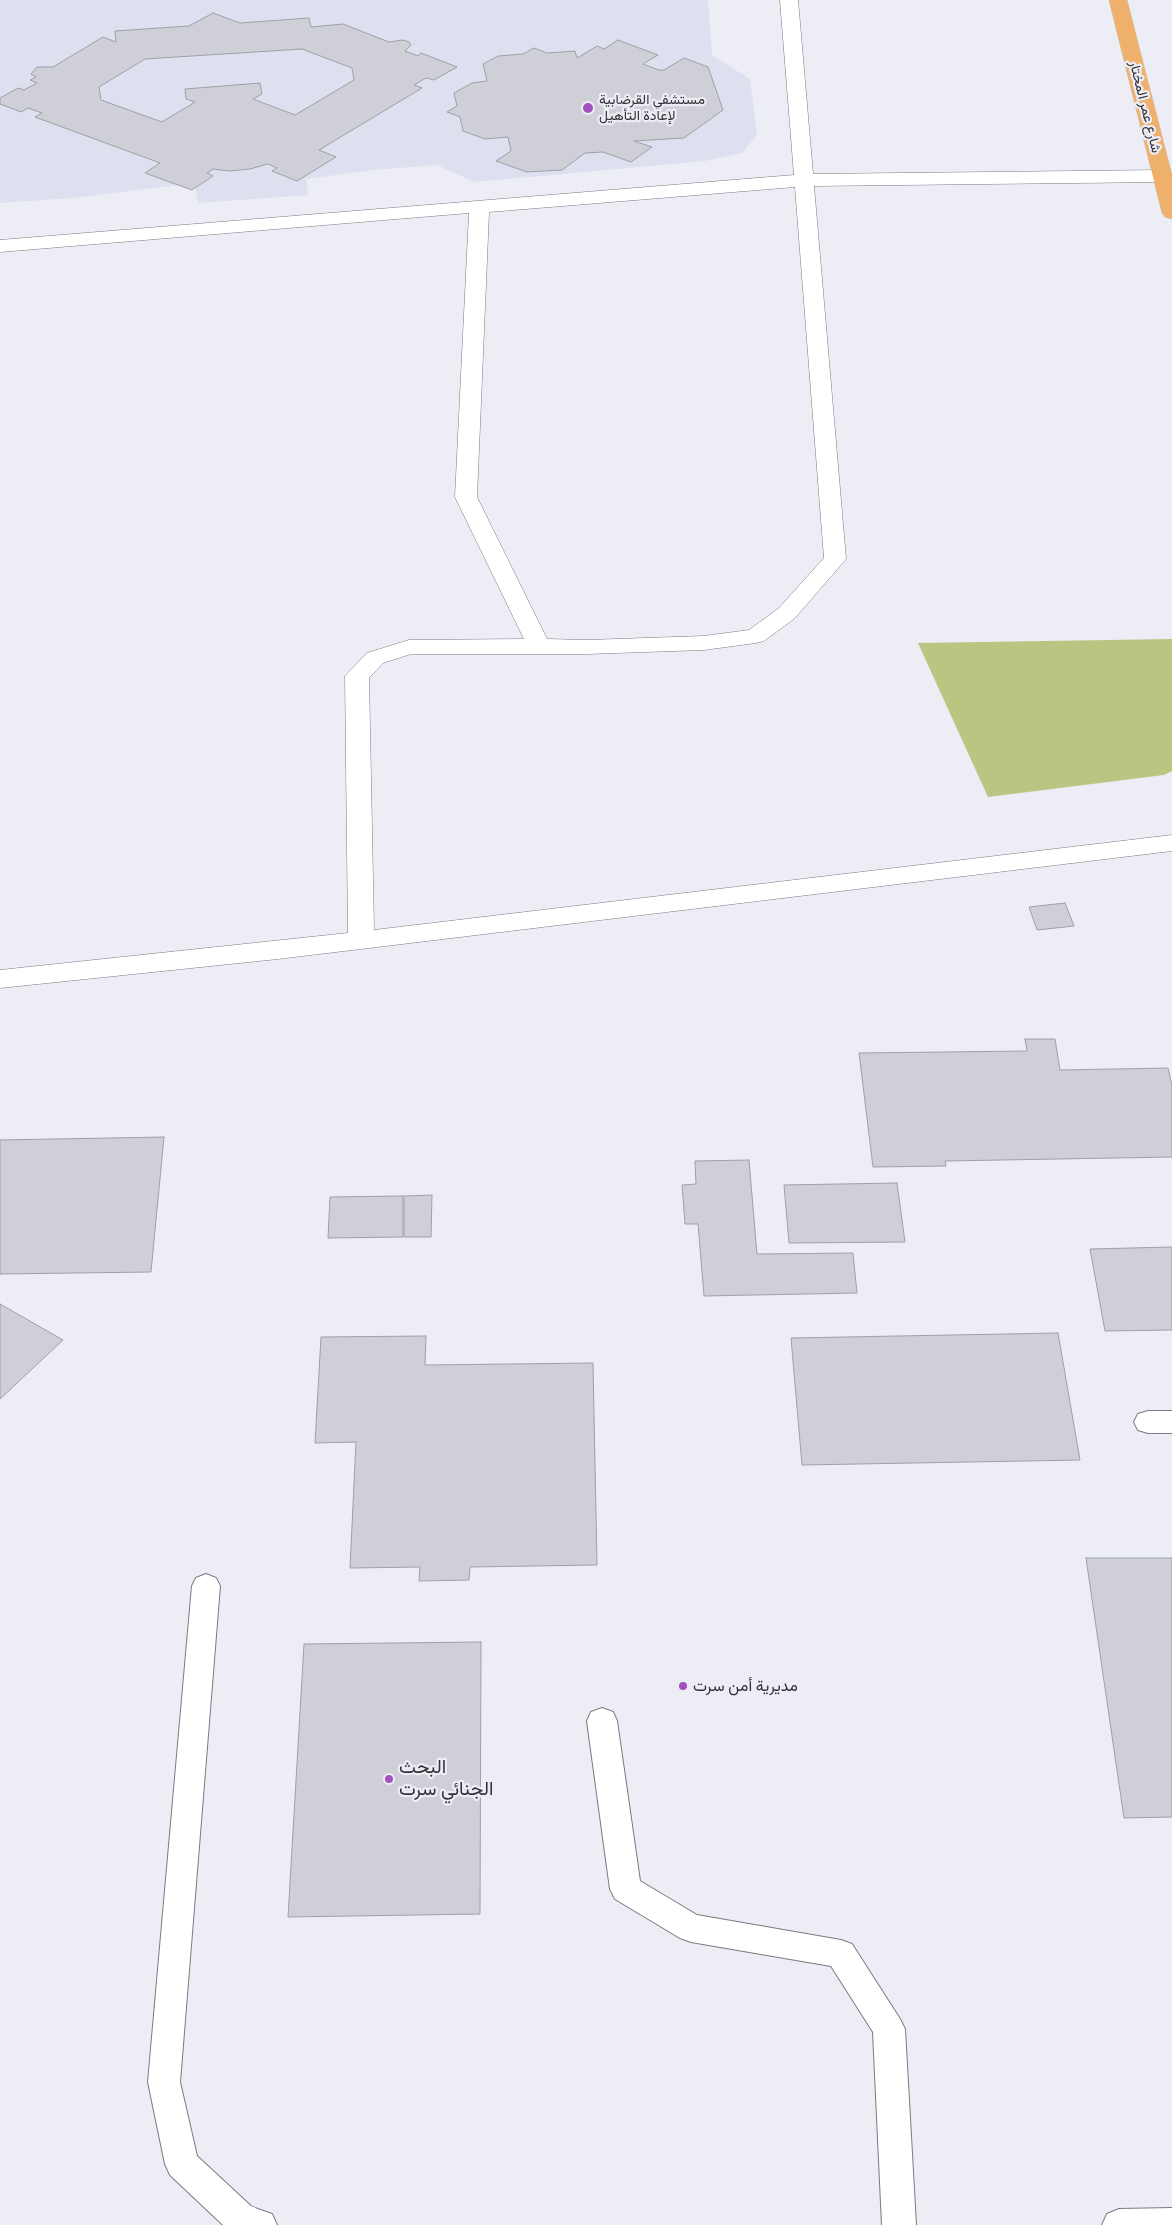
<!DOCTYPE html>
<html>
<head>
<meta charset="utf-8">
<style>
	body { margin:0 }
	canvas { display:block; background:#ecedf5 }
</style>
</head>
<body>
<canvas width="1172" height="2225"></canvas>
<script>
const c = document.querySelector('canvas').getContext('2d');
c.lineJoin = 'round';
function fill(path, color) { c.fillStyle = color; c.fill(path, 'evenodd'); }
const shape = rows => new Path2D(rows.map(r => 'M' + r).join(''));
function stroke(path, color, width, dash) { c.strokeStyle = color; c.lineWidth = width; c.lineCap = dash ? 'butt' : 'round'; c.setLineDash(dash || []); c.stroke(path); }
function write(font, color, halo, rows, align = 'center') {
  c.font = font + ' "IBM Plex Sans",Vazirmatn,sans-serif'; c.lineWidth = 4.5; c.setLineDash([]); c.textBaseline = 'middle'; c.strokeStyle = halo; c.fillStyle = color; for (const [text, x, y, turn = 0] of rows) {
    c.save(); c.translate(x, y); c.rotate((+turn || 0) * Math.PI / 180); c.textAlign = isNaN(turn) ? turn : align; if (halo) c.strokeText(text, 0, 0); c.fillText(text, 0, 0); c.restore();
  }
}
fill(shape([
	[0,0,708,0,712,55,750,79,757,135,742,153,705,161,474,182,437,165,373,170,306,179,308,195,198,203,195,183,73,198,0,203]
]), '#dee0ef');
fill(shape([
	[1172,639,1172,771,1164,775,988,797,918,643]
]), '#bcc481');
const building = shape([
	[213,13,240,23,309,18,311,27,343,24,389,42,403,40,409,42,411,45,405,51,418,56,421,53,457,67,434,80,426,78,414,85,422,88,319,150,336,157,297,181,272,171,277,168,268,164,250,169,229,171,213,169,207,173,213,176,192,190,145,173,160,163,35,117,42,113,28,108,21,112,0,104,0,98,18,88,24,90,37,83,30,80,36,77,31,74,37,67,53,67,103,37,116,42,115,31,189,26,213,13],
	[302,49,352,68,354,80,295,115,253,99,262,94,260,83,185,89,186,99,195,102,162,122,101,100,99,87,145,59,302,49],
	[618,40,658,55,643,64,659,70,664,70,684,58,708,67,723,110,684,138,634,141,652,147,631,162,603,152,585,153,562,170,527,172,496,161,511,151,508,137,485,139,463,131,460,117,447,112,457,106,454,93,472,83,487,81,483,64,498,56,523,54,534,48,547,53,575,51,577,58,597,46,604,49,618,40],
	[1065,903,1074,926,1037,930,1029,907,1065,903],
	[1025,1039,1055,1039,1060,1070,1168,1068,1172,1086,1172,1157,945,1161,946,1166,873,1167,859,1053,1027,1051,1025,1039],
	[164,1137,151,1272,0,1274,0,1140,164,1137],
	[749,1160,757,1254,853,1253,857,1293,704,1296,698,1224,685,1224,682,1185,696,1184,695,1161,749,1160],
	[897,1183,905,1242,789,1243,784,1185,897,1183],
	[432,1195,431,1237,404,1237,404,1196,432,1195],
	[403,1196,403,1237,328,1238,330,1197,403,1196],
	[1172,1247,1172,1330,1105,1331,1090,1249,1172,1247],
	[0,1304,63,1340,0,1399,0,1304],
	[1058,1333,1080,1460,802,1465,791,1338,1058,1333],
	[426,1336,425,1365,593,1363,597,1565,470,1567,469,1580,419,1581,420,1567,350,1568,356,1442,315,1443,321,1337,426,1336],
	[1086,1558,1172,1558,1172,1817,1124,1818,1086,1558],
	[481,1642,480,1914,288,1917,304,1644,481,1642]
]);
fill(building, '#cecfd7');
stroke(building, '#9fa0a7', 1);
const service = shape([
	[1148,1411,1172,1411,1172,1433,1148,1433,1138,1430,1134,1422,1138,1414,1148,1411],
	[206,1574,216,1578,220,1586,180,2082,197,2156,252,2207,272,2214,277,2225,223,2225,170,2175,165,2164,148,2082,192,1586,196,1578,206,1574],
	[602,1708,613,1712,617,1721,640,1881,697,1915,841,1940,852,1944,900,2019,905,2029,916,2225,882,2225,873,2032,831,1966,691,1942,680,1938,615,1899,610,1889,587,1721,591,1712,602,1708],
	[1172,2208,1172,2225,1102,2225,1107,2214,1119,2209,1172,2208]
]);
const minor = shape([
	[780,0,798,0,813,174,1162,170,1169,172,1172,176,1169,180,1162,182,814,186,846,559,795,618,764,641,756,643,704,650,587,654,411,654,383,663,369,678,374,930,1172,835,1172,851,278,959,0,988,0,970,348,933,345,676,367,653,409,640,524,639,455,497,469,213,0,252,0,240,794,175,780,0],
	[795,187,824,558,779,608,749,630,704,636,587,640,547,639,477,497,489,212,795,187],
	[243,2203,256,2208,262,2221,261,2225,223,2225,230,2208,243,2203]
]);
const primary = shape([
	[1109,0,1127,0,1172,175,1172,219,1165,217,1162,213,1109,0]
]);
stroke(service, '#7a7b82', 2);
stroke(minor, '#7a7b82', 1);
stroke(primary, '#cacacb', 1);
fill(service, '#fff');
fill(minor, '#fff');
fill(primary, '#efb06c');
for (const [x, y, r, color] of [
	[588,108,6,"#a351c0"],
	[683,1686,5,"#a351c0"],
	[389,1779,5,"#a351c0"]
]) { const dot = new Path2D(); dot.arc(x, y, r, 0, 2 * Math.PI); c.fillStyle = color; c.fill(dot); stroke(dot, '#ecedf5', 2); }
write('14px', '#323336', '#ecedf5', [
	["مستشفي القرضابية",599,100],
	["لإعادة التأهيل",599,116]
], 'left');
write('14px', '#323336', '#ecedf5', [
	["شارع عمر المختار",1145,107,76]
]);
write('16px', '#323336', '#ecedf5', [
	["مديرية أمن سرت",693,1686]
], 'left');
write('19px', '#323336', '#ecedf5', [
	["البحث",399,1768],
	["الجنائي سرت",399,1790]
], 'left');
</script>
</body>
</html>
